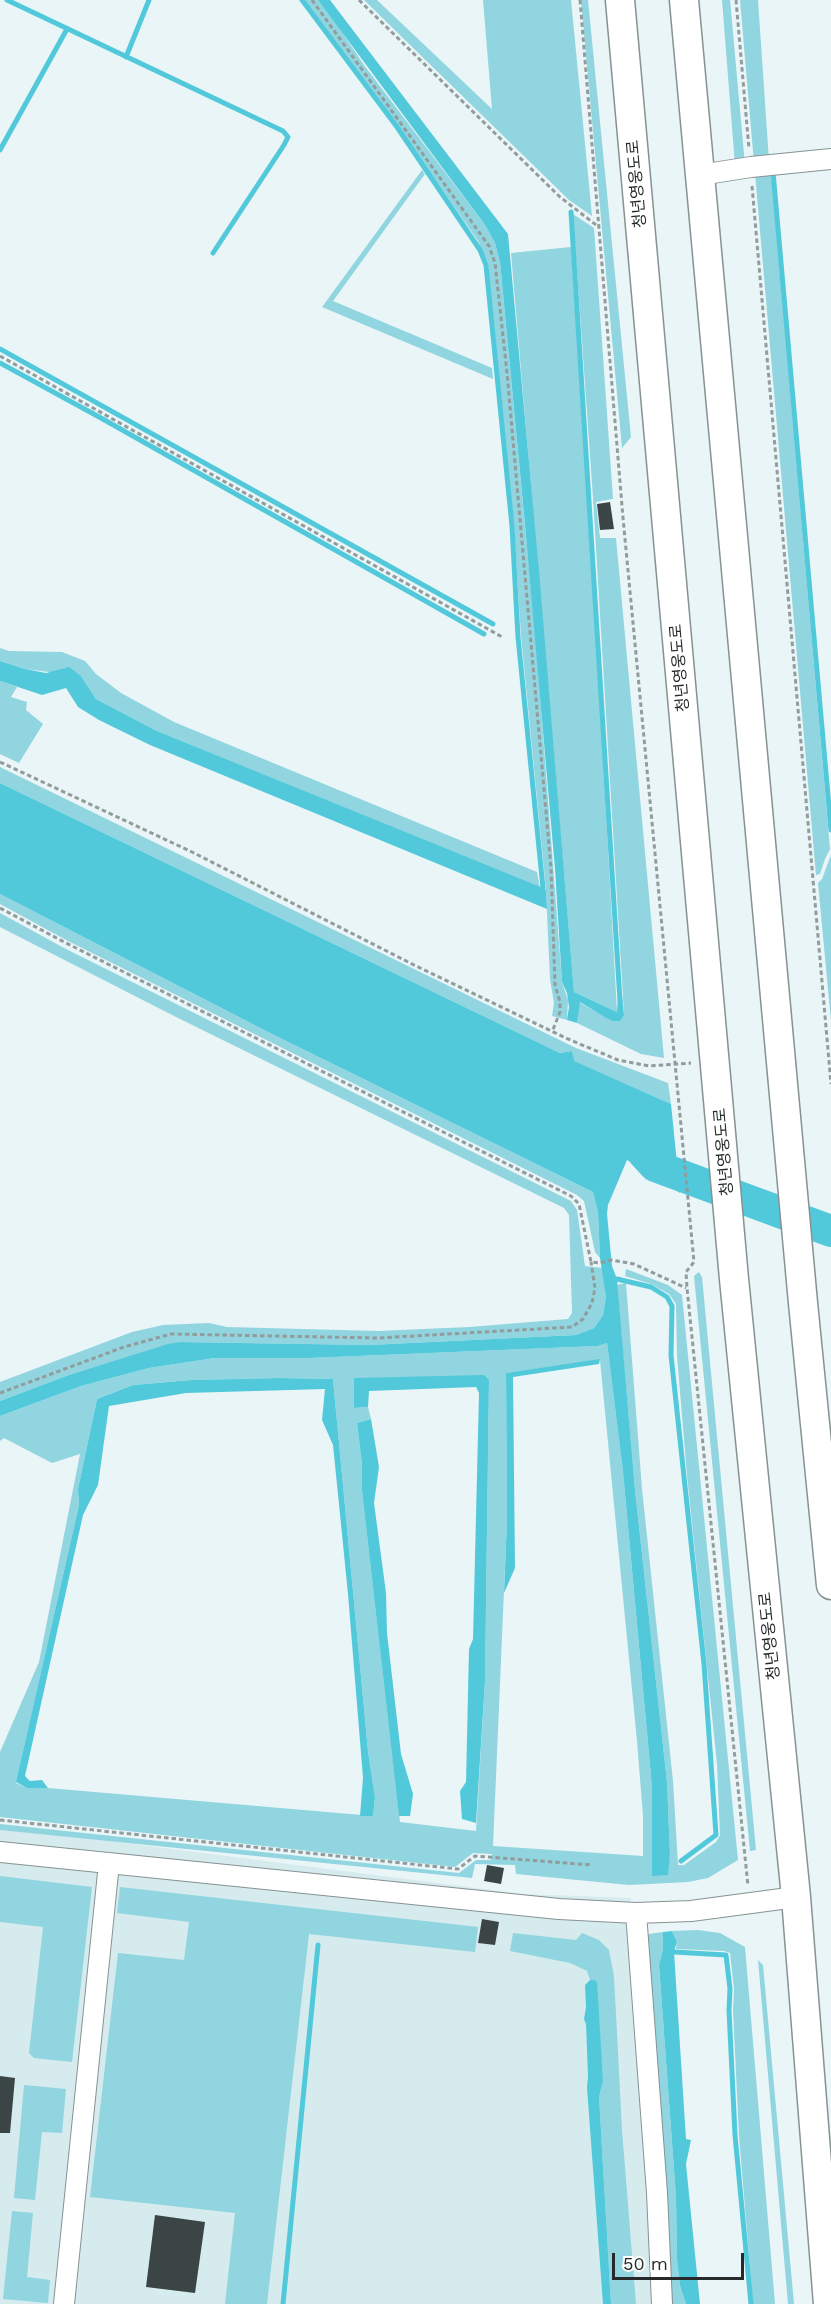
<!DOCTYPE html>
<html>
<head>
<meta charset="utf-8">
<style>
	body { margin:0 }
	#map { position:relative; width:831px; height:2304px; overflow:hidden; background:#e9f5f7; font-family:"Work Sans",sans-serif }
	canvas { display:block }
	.scale { position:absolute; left:612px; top:2253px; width:132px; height:27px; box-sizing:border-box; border:3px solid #262a2b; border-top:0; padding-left:8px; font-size:18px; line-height:21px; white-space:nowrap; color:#262a2b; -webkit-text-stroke:4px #fff; paint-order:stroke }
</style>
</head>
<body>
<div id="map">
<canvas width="831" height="2304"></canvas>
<div class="scale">50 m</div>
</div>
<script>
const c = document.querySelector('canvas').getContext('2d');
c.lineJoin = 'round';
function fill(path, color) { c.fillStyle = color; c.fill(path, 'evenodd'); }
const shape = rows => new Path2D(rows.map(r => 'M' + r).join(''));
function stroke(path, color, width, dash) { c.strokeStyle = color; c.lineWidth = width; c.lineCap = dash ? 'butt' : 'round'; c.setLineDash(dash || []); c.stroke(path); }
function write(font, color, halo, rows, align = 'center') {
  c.font = font + ' "Work Sans","Noto Sans KR",sans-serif'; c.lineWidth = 6; c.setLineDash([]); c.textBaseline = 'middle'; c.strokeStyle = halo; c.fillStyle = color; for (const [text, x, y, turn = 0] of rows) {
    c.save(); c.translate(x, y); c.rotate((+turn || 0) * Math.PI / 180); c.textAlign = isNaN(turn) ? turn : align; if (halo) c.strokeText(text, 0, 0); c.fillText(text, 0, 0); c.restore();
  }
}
fill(shape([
	[0,1827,523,1894,631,1898,653,2304,0,2304]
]), '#d5ebee');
fill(shape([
	[304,0,318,0,333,19,364,65,485,225,495,243,500,262,536,643,562,982,568,1000,567,1020,552,1016,554,1003,550,979,546,890,521,636,514,527,488,263,478,241,398,126],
	[364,0,377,0,492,109,483,0,571,0,592,216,569,200],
	[581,0,588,0,631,437,622,448],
	[722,0,730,0,745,165,735,165],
	[740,0,758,0,769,161,754,163],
	[422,170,425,174,333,301,492,368,493,379,322,307],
	[771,172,830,849,825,859,820,874,816,875,755,173],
	[573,214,594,228,613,499,596,502,600,538,616,538,664,1058,641,1054,577,1023,579,1002,604,1017,624,1014,593,498],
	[571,247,595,614,617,1012,574,992,511,253],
	[0,648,9,651,62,652,85,661,96,674,121,693,174,722,537,872,540,888,157,731,96,699,81,676,25,669,0,661],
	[0,681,17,687,11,697,27,702,26,710,43,724,19,763,0,754],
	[0,767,576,1048,668,1083,671,1104,573,1061,572,1051,560,1053,0,783],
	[831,855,831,1021,818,883,822,879],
	[0,894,270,1033,593,1192,598,1212,600,1258,595,1252,584,1201,577,1195,68,941,0,904],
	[0,913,66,949,571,1201,577,1210,585,1266,603,1268,606,1297,603,1315,594,1328,576,1335,369,1345,180,1342,66,1376,0,1401,0,1382,132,1332,163,1325,209,1323,227,1327,378,1331,469,1327,568,1319,572,1313,569,1215,564,1208,176,1017,0,927],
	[626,1269,668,1285,682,1295,738,1860,708,1878,688,1882,629,1885,516,1874,515,1865,475,1864,472,1878,0,1830,0,1824,459,1873,476,1860,491,1860,492,1854,473,1853,455,1867,0,1817,0,1752,39,1662,80,1454,52,1463,4,1438,0,1441,0,1416,81,1386,149,1368,215,1358,310,1358,598,1346,607,1343,623,1472,652,1787,652,1875,667,1875,670,1854,667,1782,635,1490,617,1285,626,1283,642,1489,673,1781,678,1865,684,1865,716,1842,720,1835,717,1764,687,1475,677,1356,676,1304,669,1294,651,1284,625,1276],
	[600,1360,637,1741,643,1816,643,1856,493,1846,507,1520,506,1373],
	[279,1378,333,1379,368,1751,375,1798,373,1816,48,1788,27,1788,16,1783,79,1505,78,1489,97,1399,133,1385,190,1380],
	[355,1378,489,1380,485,1681,476,1831,400,1822,362,1491,362,1465,357,1423,371,1419,368,1407,354,1408],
	[699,1272,702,1277,756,1850,750,1851,694,1276],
	[0,1876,92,1887,72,2062,34,2058,29,2053,43,1927,0,1922],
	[120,1887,478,1927,475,1952,309,1934,267,2304,225,2304,235,2213,90,2197,118,1953,184,1960,189,1922,117,1913],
	[698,1930,720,1933,745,1947,775,2304,753,2304,739,2136,733,2011,734,1989,730,1953,724,1951,676,1949,677,1942,672,1931],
	[663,1932,663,1949,659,1965,676,2197,677,2260,680,2286,686,2304,669,2304,644,1938,649,1934],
	[513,1933,576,1940,582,1933,599,1940,609,1950,614,1976,622,2130,636,2304,611,2304,599,2097,603,2081,594,1980,590,1980,587,1971,570,1963,510,1951],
	[758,1960,763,1965,794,2304,788,2304],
	[24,2085,66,2089,62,2133,42,2132,35,2200,14,2198],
	[12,2211,33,2213,27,2277,50,2280,48,2303,3,2299]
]), '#90d5df');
fill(shape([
	[318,0,330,0,508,234,539,571,574,992,617,1012,618,996,622,995,624,1015,620,1021,613,1021,604,1017,580,1002,577,1023,567,1020,569,1007,567,993,562,982,555,869,525,525,500,262,495,243,485,225],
	[0,661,25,669,46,673,69,667,81,676,96,699,157,731,543,888,546,890,547,909,150,745,99,720,78,707,66,688,42,695,0,681],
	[0,783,560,1053,572,1051,574,1061,671,1104,680,1193,653,1174,627,1160,608,1205,607,1214,612,1266,617,1279,635,1490,667,1782,670,1854,668,1875,652,1876,652,1787,623,1472,607,1343,598,1346,310,1358,215,1358,149,1368,81,1386,0,1416,0,1401,66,1376,168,1344,180,1342,369,1345,576,1335,594,1328,603,1315,606,1297,600,1258,598,1212,593,1192,270,1033,0,894],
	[600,1359,599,1364,513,1377,515,1568,504,1593,507,1520,506,1373],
	[484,1375,489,1380,485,1681,476,1823,462,1819,460,1791,466,1782,469,1649,473,1639,479,1393,476,1387,369,1391,368,1407,354,1408,354,1378],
	[279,1378,333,1379,368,1751,375,1798,373,1816,360,1816,363,1778,348,1594,333,1445,322,1420,325,1389,186,1393,109,1406,98,1485,83,1515,25,1776,30,1781,42,1780,48,1788,27,1788,16,1782,79,1505,78,1489,97,1399,133,1385,191,1380],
	[371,1419,379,1467,374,1503,386,1593,387,1633,401,1754,413,1794,410,1816,399,1816,362,1491,362,1465,357,1423],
	[672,1931,677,1942,674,1952,686,2139,691,2140,686,2164,700,2304,686,2304,680,2286,677,2260,676,2197,659,1965,663,1949,663,1932],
	[590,1980,594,1980,597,1982,603,2081,599,2097,611,2304,603,2304,587,2088,588,2076,586,2024,584,2019,586,2007,585,1985]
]), '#52c9da');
stroke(shape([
	[7,0,283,131,288,137,284,145,213,253],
	[302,0,397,127,480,250,486,265,512,526,518,637,543,888],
	[126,57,149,0],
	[0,150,67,29],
	[773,172,831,830],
	[571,212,620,1001],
	[0,349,493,624],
	[0,363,101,418,484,634],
	[617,1279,651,1287,667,1297,672,1306,671,1355,704,1664,716,1835,681,1861],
	[674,1952,726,1955,730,1989,729,2010,735,2135,751,2304],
	[283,2304,318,1945]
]), '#52c9da', 5);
stroke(shape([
	[643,1153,655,1166,831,1231]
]), '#52c9da', 32);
fill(shape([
	[610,502,614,529,600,530,597,504],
	[487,1865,504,1868,501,1884,484,1881],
	[482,1919,499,1922,495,1945,478,1943],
	[0,2076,15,2078,10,2133,0,2133],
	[155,2215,205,2222,195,2293,146,2287]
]), '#3b4546');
const minor = shape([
	[700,175,751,167,831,159],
	[0,1852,559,1909,636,1913,691,1911,796,1897],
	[636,1913,657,2193,662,2304],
	[64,2304,109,1863]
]);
const highway = shape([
	[620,0,734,1279,796,1897,828,2304],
	[684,0,803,1303,831,1585]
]);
stroke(minor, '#869293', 22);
stroke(highway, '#869293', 31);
stroke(shape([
	[312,0,489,246,495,263,507,373,551,868,555,985,560,1002,560,1012,552,1032],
	[359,0,560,197,600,228],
	[580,0,623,518,694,1262,686,1272,687,1288,748,1886],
	[736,0,749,149],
	[752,186,831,1084],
	[0,356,504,638],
	[0,762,192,852,416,966,568,1039,618,1060,649,1066,691,1063],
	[0,908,66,943,571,1196,579,1204,591,1262,600,1263,611,1260,634,1264,686,1288],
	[0,1393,124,1347,171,1334,378,1338,572,1327,583,1319,592,1303,595,1288,591,1262],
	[0,1820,458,1869,475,1856,592,1865]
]), '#939c9d', 3, [4.5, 3]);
stroke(minor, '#fff', 20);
stroke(highway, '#fff', 28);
write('16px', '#262a2b', '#fff', [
	["청년영웅도로",637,184,-95],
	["청년영웅도로",680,668,-95],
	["청년영웅도로",724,1152,-95],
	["청년영웅도로",770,1636,-96]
]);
</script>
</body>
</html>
